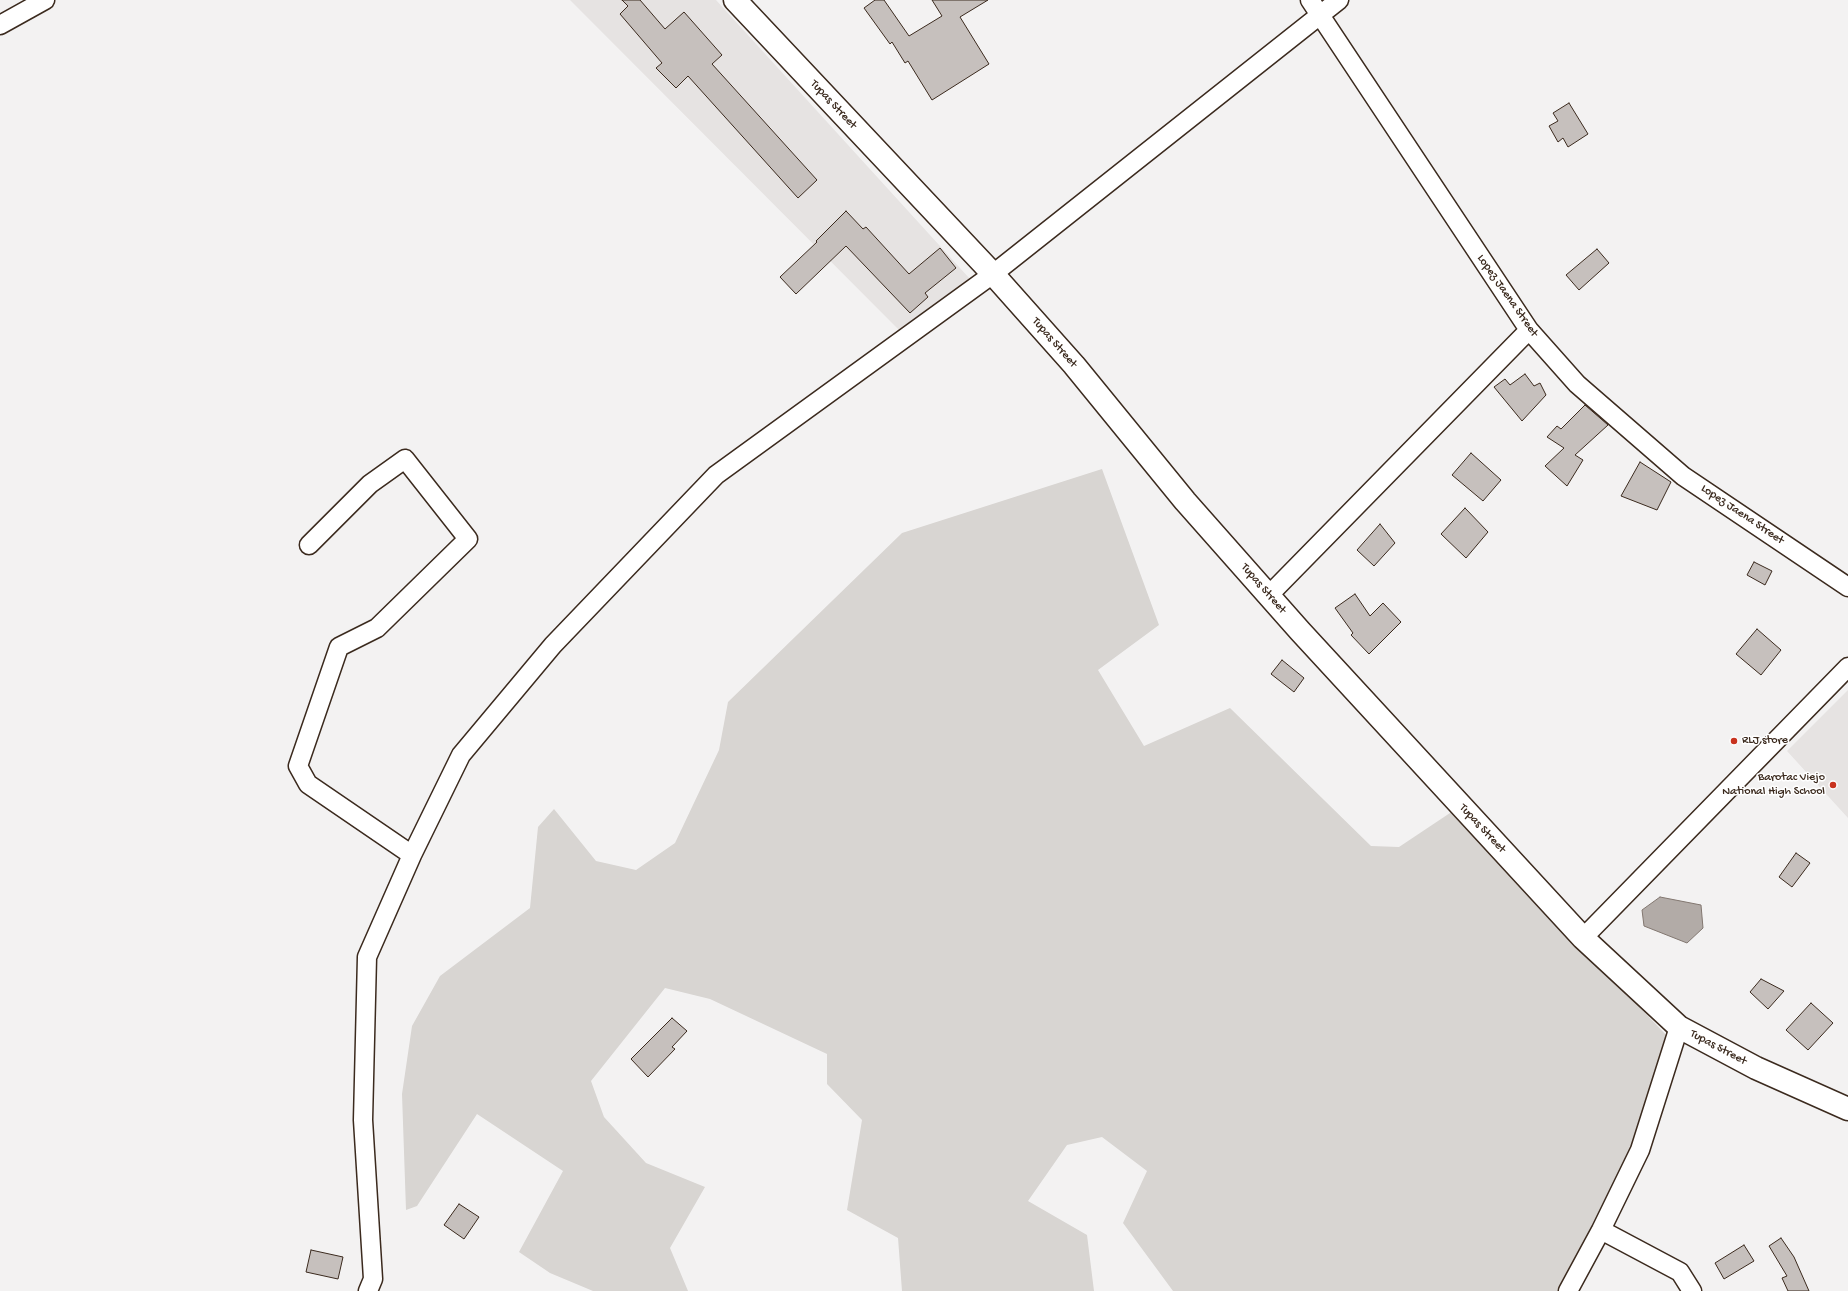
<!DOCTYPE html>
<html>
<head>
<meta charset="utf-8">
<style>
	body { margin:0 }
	canvas { display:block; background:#f3f2f2 }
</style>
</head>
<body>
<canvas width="1848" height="1291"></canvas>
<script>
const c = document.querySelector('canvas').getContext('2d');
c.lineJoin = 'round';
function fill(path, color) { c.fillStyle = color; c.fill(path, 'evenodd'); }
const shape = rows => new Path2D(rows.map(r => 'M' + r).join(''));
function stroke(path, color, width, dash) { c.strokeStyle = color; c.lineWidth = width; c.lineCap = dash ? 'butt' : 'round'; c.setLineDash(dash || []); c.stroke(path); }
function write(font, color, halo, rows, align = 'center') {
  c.font = font + ' "Gochi Hand",sans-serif'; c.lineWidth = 3; c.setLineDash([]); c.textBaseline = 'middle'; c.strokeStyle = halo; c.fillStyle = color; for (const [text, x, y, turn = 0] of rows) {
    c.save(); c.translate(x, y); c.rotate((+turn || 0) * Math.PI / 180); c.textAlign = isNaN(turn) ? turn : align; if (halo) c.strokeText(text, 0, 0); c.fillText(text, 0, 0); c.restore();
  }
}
fill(shape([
	[570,0,716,0,970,279,900,331],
	[1848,690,1848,818,1787,751]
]), '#e6e3e2');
fill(shape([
	[1102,469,1159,625,1098,670,1144,746,1230,708,1371,846,1399,847,1453,811,1669,1038,1643,1139,1563,1291,1173,1291,1123,1223,1147,1171,1102,1137,1067,1145,1028,1201,1087,1235,1094,1291,902,1291,898,1238,847,1210,862,1120,827,1084,827,1054,710,999,665,988,591,1081,604,1117,646,1163,705,1187,670,1248,688,1291,593,1291,550,1273,519,1252,563,1171,477,1114,417,1206,406,1210,402,1094,412,1026,440,976,530,908,538,827,554,809,596,861,636,870,675,843,719,750,728,702,902,533]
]), '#d8d5d2');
const water = shape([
	[1660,897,1701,905,1703,928,1687,943,1644,926,1642,910,1660,897]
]);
fill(water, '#b2aba7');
stroke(water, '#827770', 1);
const building = shape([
	[622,0,640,0,665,29,684,12,722,55,712,64,817,180,798,198,688,76,676,88,656,68,662,63,620,14,628,6,622,0],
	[875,0,884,0,909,36,942,16,932,0,988,0,960,17,989,64,932,100,908,61,905,63,892,42,890,44,864,8,875,0],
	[1569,103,1588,134,1568,147,1563,138,1558,142,1549,126,1558,121,1553,113,1569,103],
	[846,211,863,229,866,227,909,274,940,248,956,268,925,293,928,297,910,313,846,246,796,294,780,277,817,242,816,241,846,211],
	[1597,249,1609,263,1579,290,1566,275,1597,249],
	[1525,374,1534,386,1540,383,1546,395,1522,421,1494,387,1505,379,1510,385,1525,374],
	[1585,405,1608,425,1575,455,1583,460,1567,486,1545,466,1564,448,1547,437,1557,426,1561,429,1585,405],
	[1471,453,1501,480,1483,501,1452,475,1471,453],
	[1640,462,1671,482,1657,510,1621,496,1640,462],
	[1465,508,1488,532,1466,558,1441,534,1465,508],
	[1380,524,1395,543,1374,566,1357,550,1380,524],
	[1754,562,1772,571,1765,585,1747,575,1754,562],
	[1355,594,1370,616,1383,603,1401,622,1369,654,1351,635,1353,633,1335,608,1355,594],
	[1757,629,1781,650,1761,675,1736,654,1757,629],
	[1282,660,1304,678,1294,692,1271,674,1282,660],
	[1796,853,1810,863,1792,887,1779,877,1796,853],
	[1761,979,1784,991,1768,1009,1750,992,1761,979],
	[1811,1003,1833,1023,1808,1050,1786,1030,1811,1003],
	[672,1018,687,1031,672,1047,675,1049,648,1077,631,1059,672,1018],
	[459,1204,479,1217,464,1239,444,1225,459,1204],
	[1781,1238,1794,1257,1809,1291,1788,1291,1782,1278,1787,1276,1769,1246,1781,1238],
	[1744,1245,1754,1261,1724,1279,1715,1263,1744,1245],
	[311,1250,343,1257,338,1279,306,1272,311,1250]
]);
fill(building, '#c6c0bd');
stroke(building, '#3b2a1e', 1);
const street = shape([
	[1310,0,1529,330,1577,384,1683,476,1848,587],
	[0,25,45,0],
	[309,545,370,484,405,459,468,539,377,628,339,647,298,766,308,784,412,855],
	[1269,595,1529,330],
	[1583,938,1848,667],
	[1601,1230,1680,1272,1692,1291],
	[368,1291,373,1279,363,1120,367,957,412,855,461,755,553,645,716,475,993,274,1339,0],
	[1568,1291,1601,1230,1640,1150,1679,1027]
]);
const secondary = shape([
	[735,0,993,274,1074,365,1185,501,1300,631,1583,938,1679,1027,1756,1068,1848,1109]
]);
stroke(street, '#3b2a1e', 21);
stroke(secondary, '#3b2a1e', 25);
stroke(street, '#fff', 18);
stroke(secondary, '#fff', 22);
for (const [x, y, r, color] of [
	[1734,741,4,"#c8321e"],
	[1833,785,4,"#c8321e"]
]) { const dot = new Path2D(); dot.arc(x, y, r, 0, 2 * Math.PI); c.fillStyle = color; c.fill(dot); stroke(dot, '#fff', 1.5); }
write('12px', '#3b2a1e', '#fff', [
	["Tupas Street",833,105,47],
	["Lopez Jaena Street",1507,296,55],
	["Tupas Street",1054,343,49],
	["Lopez Jaena Street",1742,515,34],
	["Tupas Street",1263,589,49],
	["Tupas Street",1482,829,47],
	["Tupas Street",1718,1048,28]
]);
write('12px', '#3b2a1e', '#fff', [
	["RLJ store",1742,741],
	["Barotac Viejo",1825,778,"right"],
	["National High School",1825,792,"right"]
], 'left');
</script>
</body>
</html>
